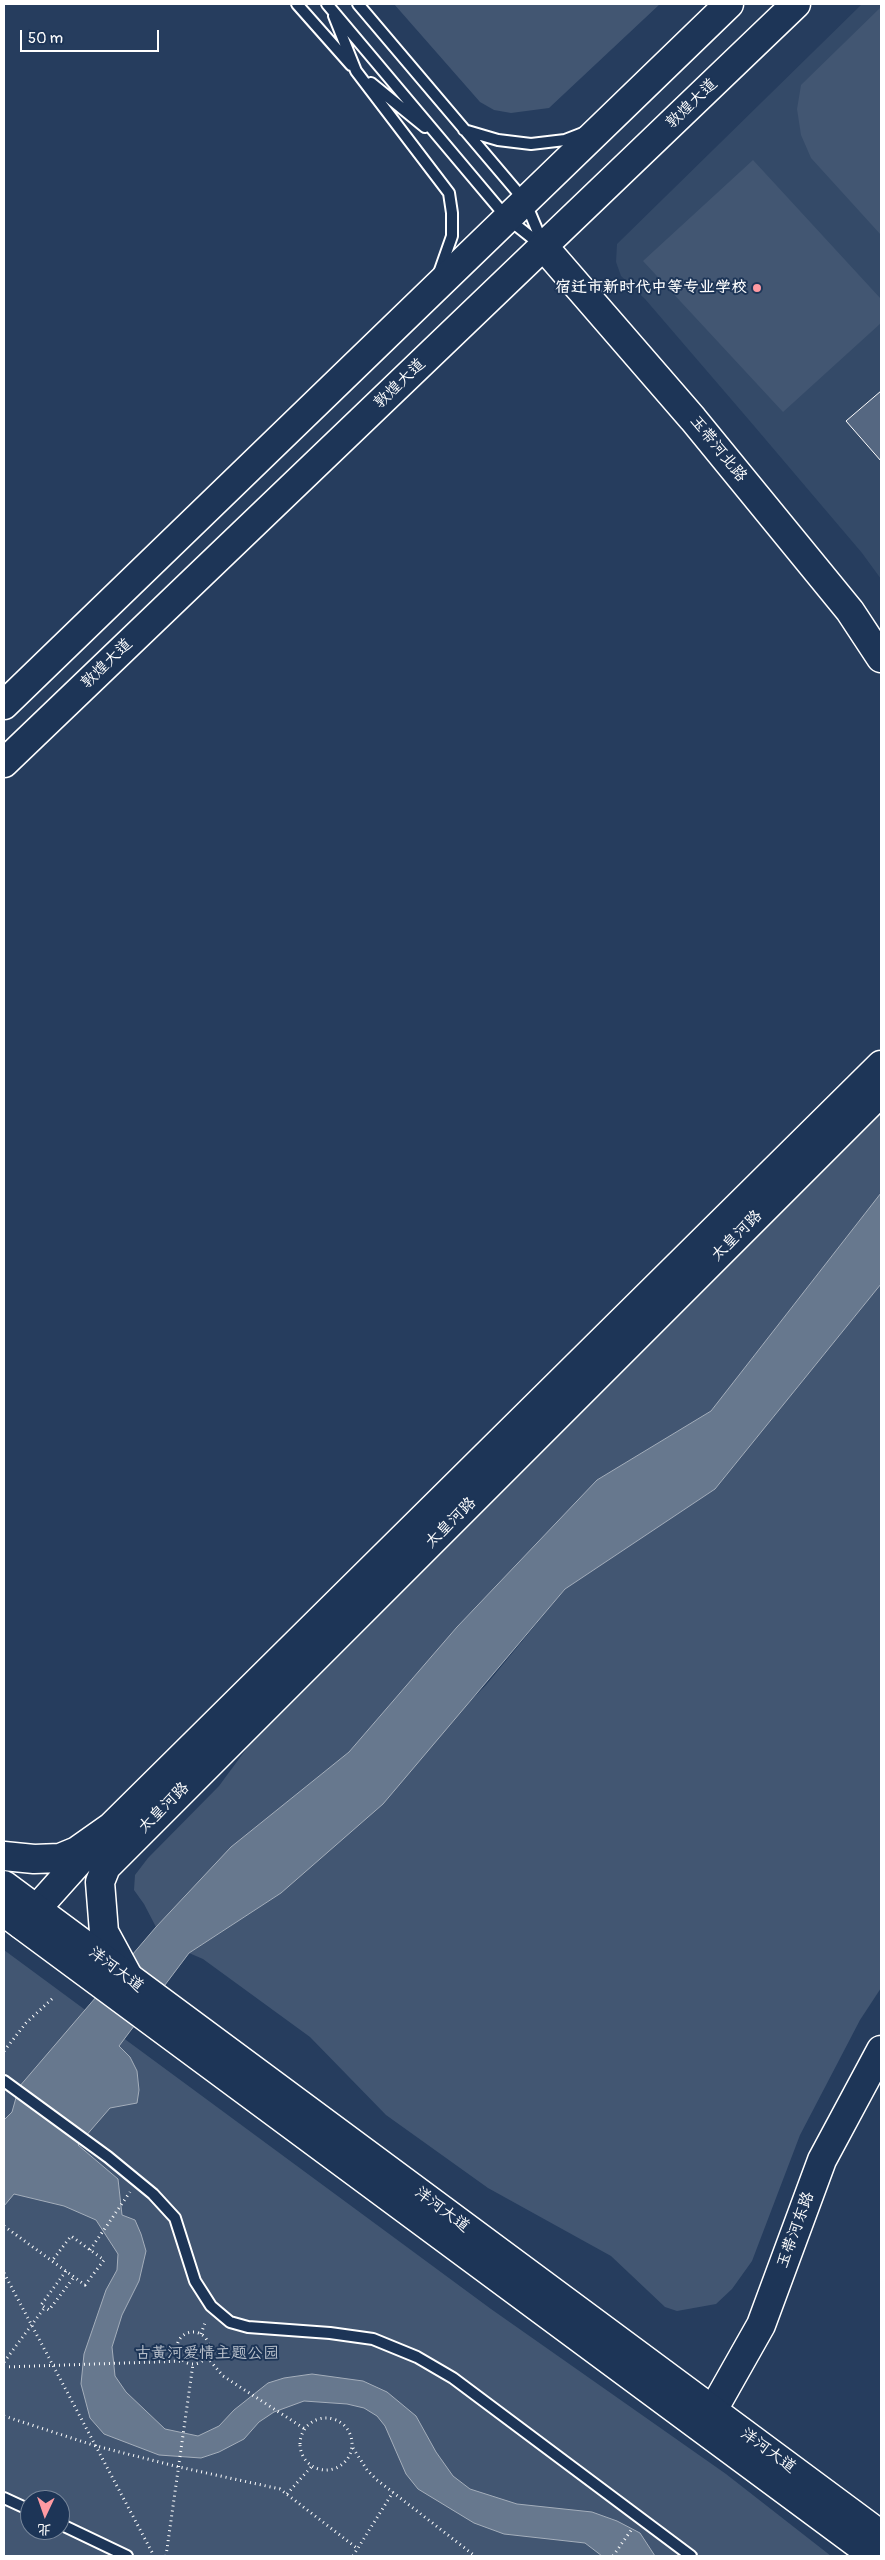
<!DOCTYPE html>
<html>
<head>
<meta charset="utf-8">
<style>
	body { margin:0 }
	#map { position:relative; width:885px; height:2560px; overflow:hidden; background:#263d5e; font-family:Pangolin,"LXGW WenKai TC",sans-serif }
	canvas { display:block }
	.frame { position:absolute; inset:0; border:5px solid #fff; pointer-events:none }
	.north { position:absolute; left:20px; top:2490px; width:50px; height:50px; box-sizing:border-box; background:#1d3557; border:1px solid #77869a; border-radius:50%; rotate:183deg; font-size:14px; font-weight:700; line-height:20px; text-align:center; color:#fff }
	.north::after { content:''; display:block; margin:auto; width:18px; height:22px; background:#ff9aa2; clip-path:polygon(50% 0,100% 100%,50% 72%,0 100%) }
	.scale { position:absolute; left:20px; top:30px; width:139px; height:22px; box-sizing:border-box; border:2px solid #fff; border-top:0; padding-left:6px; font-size:15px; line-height:18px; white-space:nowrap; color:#fff; -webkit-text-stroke:4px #1d3557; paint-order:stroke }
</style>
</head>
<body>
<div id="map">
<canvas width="885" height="2560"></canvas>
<div class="frame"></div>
<div class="north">北</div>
<div class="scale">50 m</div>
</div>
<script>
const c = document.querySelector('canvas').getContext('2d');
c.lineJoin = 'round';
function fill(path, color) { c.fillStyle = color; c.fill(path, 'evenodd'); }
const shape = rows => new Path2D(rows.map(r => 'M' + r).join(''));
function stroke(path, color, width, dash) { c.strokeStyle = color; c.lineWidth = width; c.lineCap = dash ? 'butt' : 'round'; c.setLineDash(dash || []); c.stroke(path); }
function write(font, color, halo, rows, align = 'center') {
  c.font = font + ' Pangolin,"LXGW WenKai TC",sans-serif'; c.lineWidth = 4; c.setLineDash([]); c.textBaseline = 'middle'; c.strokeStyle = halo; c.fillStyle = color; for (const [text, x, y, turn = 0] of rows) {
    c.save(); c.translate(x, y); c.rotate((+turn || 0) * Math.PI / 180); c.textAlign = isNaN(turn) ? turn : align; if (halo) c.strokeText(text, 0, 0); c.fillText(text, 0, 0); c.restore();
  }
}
fill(shape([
	[862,4,881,4,881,579,862,553,749,420,645,299,621,276,616,262,617,244]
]), '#344a68');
fill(shape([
	[394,4,660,4,549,108,511,113,494,110,480,102],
	[881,7,881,235,811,158,801,135,797,109,801,85],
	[753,160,881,299,881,323,783,412,643,261],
	[881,1107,881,1193,711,1411,597,1480,457,1627,349,1752,239,1841,156,1927,144,1904,134,1890,135,1875,148,1858,219,1786,261,1729],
	[881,1284,881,1988,860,2020,800,2135,752,2261,732,2289,716,2304,677,2311,665,2307,611,2256,488,2188,386,2115,310,2037,203,1959,189,1953,281,1893,486,1685,565,1589,715,1489],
	[4,1950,491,2309,726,2474,831,2556,4,2556],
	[30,2500,60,2500,60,2530,30,2530]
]), '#425672');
const water = shape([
	[881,1193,881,1284,715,1489,565,1589,383,1804,281,1893,189,1953,119,2046,130,2057,137,2071,139,2090,137,2103,110,2108,78,2145,118,2179,122,2215,135,2220,141,2234,146,2251,139,2281,122,2315,112,2347,115,2376,126,2392,165,2429,198,2436,219,2426,234,2410,268,2383,284,2378,312,2374,363,2381,387,2392,416,2416,436,2452,453,2476,470,2489,517,2504,592,2512,617,2521,640,2533,655,2556,602,2556,585,2543,504,2534,474,2523,418,2489,406,2474,385,2426,377,2416,364,2408,347,2404,304,2401,274,2412,259,2422,244,2439,219,2452,201,2458,159,2455,104,2434,90,2418,81,2384,84,2354,106,2290,117,2270,118,2254,96,2220,64,2206,14,2194,4,2206,4,2120,12,2112,19,2087,156,1927,231,1847,349,1752,457,1627,597,1480,711,1411,881,1193]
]);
fill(water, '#67788e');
stroke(water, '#a4aebb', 1);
const building = shape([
	[881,391,881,461,846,421,881,391]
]);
fill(building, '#556781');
stroke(building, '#fff', 1);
const lane = shape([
	[297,4,351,65],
	[327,4,507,218,541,245],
	[358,4,525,201,543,244],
	[334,16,356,71,449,193,452,213,452,236,439,273],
	[371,83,425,127],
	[464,130,498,140,531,144,565,140,583,133],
	[4,2081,108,2157,153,2194,175,2218,195,2281,211,2306,230,2322,248,2327,330,2333,373,2339,417,2357,453,2378,691,2556],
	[4,2498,30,2510],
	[60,2524,127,2556]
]);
const secondary = shape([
	[544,247,693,419,850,611,881,658],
	[4,705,729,4],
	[4,763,796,4],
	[4,1856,34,1859,60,1858,77,1851,111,1827,881,1065],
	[22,1925,91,1848],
	[130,1980,104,1932,100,1882,106,1867,881,1092],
	[713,2410,761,2325,822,2160,881,2050]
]);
const primary = shape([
	[4,1885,881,2535],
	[4,1912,874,2556]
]);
stroke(lane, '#fff', 14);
stroke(secondary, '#fff', 31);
stroke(primary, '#fff', 31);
stroke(shape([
	[4,2051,26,2023,54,1997],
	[4,2226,85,2285,104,2260,71,2236,52,2261],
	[90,2250,130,2192],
	[66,2271,41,2305,49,2310,74,2277],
	[4,2273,154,2556],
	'177 2348a16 16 0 1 1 32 0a16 16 0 1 1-32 0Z',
	[201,2334,206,2320],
	[207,2357,223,2376,305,2429],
	[4,2362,45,2307],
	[4,2367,184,2361],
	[4,2416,96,2446,179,2467,280,2489,358,2549],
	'300 2444a26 26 0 1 1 52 0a26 26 0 1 1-52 0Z',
	[353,2448,367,2470,377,2480,475,2556],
	[287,2494,312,2466],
	[166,2556,193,2364],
	[353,2556,393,2492],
	[613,2556,632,2529]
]), '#fff', 3, [1, 4]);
stroke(lane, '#1d3557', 10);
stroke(secondary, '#1d3557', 28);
stroke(primary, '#1d3557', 28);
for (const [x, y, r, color] of [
	[757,288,5,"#ff9aa2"]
]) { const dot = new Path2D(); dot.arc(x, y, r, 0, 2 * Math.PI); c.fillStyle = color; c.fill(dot); stroke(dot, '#1d3557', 2); }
write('16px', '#fff', '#1d3557', [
	["敦煌大道",692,104,-44],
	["敦煌大道",400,384,-44],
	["玉带河北路",718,449,51],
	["敦煌大道",107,664,-44],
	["太皇河路",737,1236,-45],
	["太皇河路",451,1523,-45],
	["太皇河路",164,1808,-45],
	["洋河大道",116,1970,37],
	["洋河大道",442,2210,37],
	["玉带河东路",796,2230,-70],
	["洋河大道",768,2451,36]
]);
write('bold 16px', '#fff', '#1d3557', [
	["宿迁市新时代中等专业学校",747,288]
], 'right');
write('16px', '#bdc4ce', '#1d3557', [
	["古黄河爱情主题公园",207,2354]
]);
</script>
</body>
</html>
